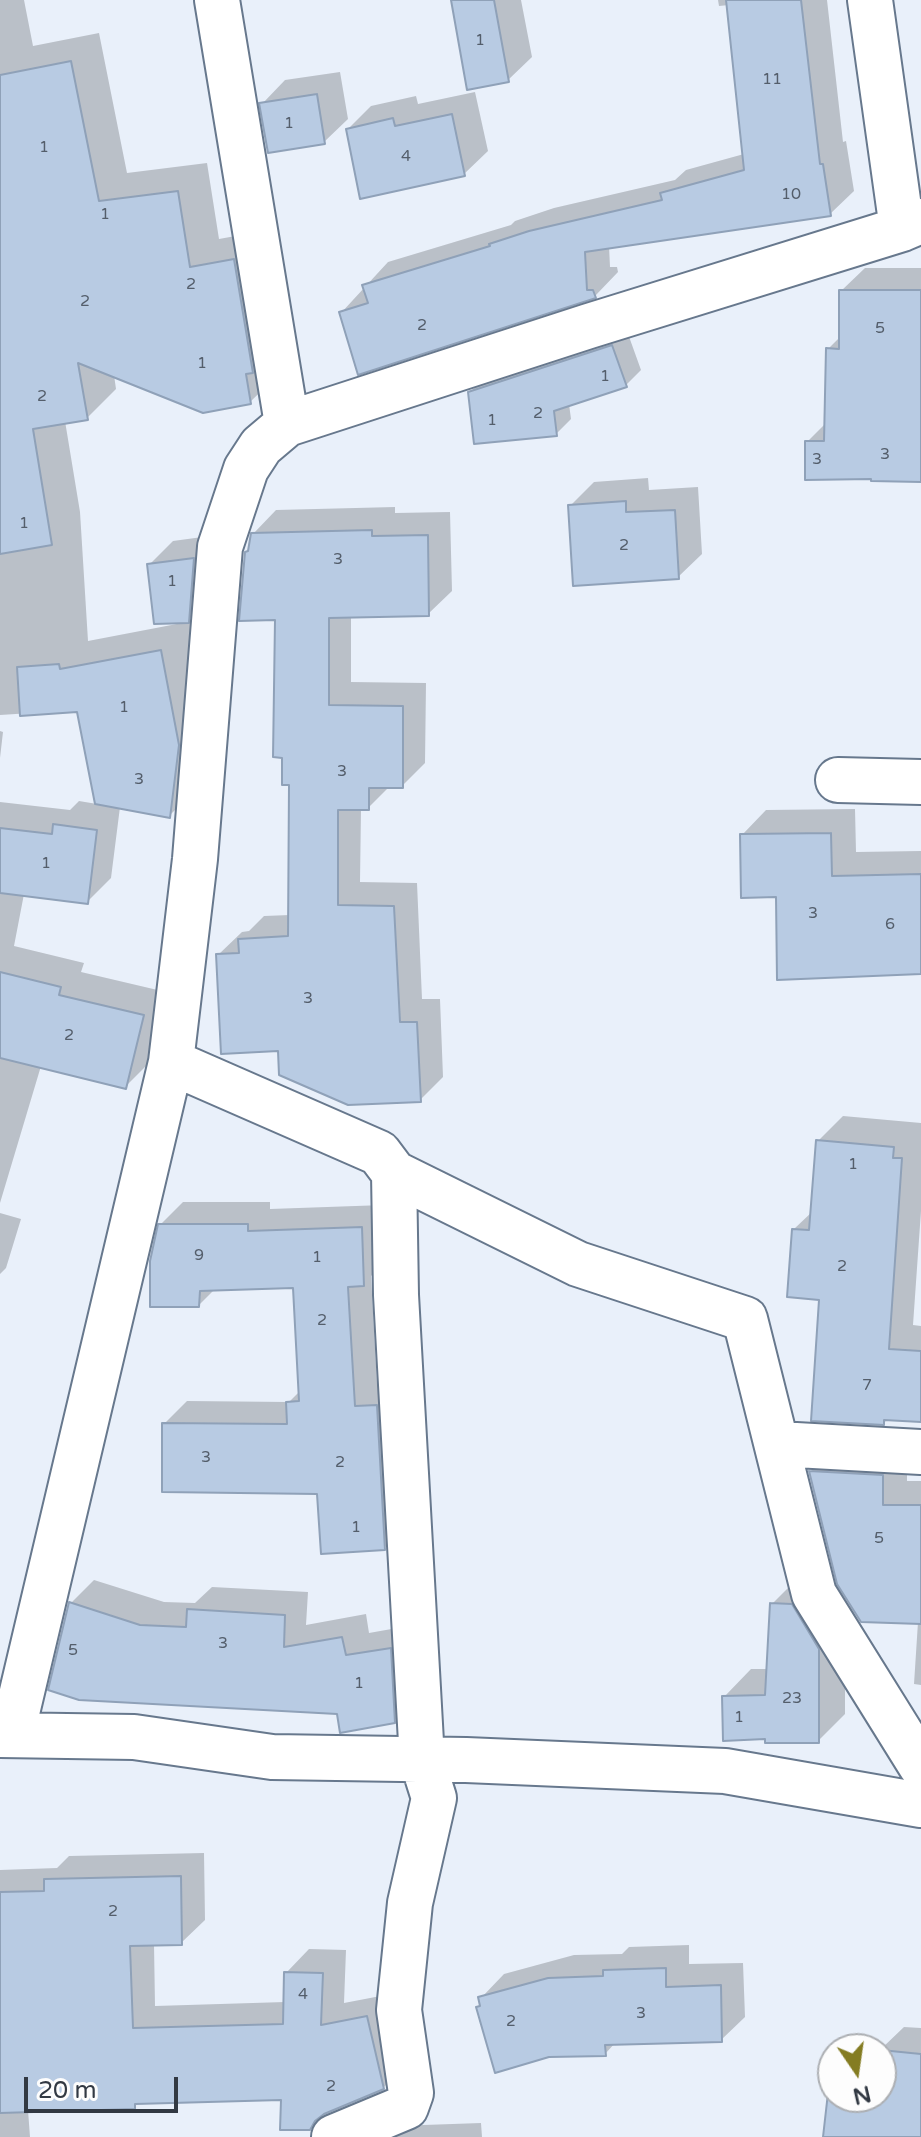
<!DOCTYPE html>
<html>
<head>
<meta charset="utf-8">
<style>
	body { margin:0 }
	#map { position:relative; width:921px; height:2137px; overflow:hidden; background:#e9f0fa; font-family:"Varela Round",sans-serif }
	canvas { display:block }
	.north { position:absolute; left:817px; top:2033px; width:80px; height:80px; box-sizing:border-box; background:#fdfdfd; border:2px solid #acafb3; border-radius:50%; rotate:167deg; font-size:22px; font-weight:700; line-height:32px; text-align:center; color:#323943 }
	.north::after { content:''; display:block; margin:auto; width:28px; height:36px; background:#847c22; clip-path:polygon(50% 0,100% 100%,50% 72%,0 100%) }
	.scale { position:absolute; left:24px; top:2077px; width:154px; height:36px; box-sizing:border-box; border:4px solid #323943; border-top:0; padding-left:10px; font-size:24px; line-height:28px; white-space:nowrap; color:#323943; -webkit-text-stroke:6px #fdfdfd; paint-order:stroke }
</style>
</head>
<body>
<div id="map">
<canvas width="921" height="2137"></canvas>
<div class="north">N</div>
<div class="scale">20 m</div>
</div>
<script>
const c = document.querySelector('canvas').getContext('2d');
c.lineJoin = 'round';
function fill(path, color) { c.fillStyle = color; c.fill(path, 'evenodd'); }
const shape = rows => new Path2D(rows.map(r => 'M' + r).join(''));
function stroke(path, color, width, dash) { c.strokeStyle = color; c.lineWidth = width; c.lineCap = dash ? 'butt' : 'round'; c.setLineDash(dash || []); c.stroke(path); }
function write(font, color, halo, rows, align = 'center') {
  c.font = font + ' "Varela Round",sans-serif'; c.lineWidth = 6; c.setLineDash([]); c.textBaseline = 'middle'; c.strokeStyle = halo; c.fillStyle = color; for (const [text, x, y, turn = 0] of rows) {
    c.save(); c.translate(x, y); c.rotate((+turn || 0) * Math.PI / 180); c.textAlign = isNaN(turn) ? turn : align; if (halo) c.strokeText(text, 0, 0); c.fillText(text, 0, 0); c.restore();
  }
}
fill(shape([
	[0,0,24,0,33,46,99,33,127,173,207,163,219,239,263,231,280,373,250,402,114,375,116,389,87,418,65,421,80,512,88,641,182,623,149,565,173,541,217,535,212,597,189,619,207,715,198,787,169,816,120,807,111,878,87,902,24,894,14,946,84,963,81,972,166,992,149,1063,125,1087,41,1066,0,1203,0,802,70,810,79,801,97,804,79,710,0,715],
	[453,0,521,0,532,57,508,80],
	[718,0,827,0,843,142,846,141,854,191,830,214,609,246,610,267,617,267,618,272,595,296,341,313,388,262,511,225,515,221,554,208,675,180,686,170,744,154,729,5,719,6],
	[340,72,348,119,324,142,262,104,285,80],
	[475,92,488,151,464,174,348,129,371,106,416,96,418,104],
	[865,268,921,268,921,480,807,442,827,422,828,349,841,336,841,291],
	[627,331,641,370,626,385,569,404,571,419,556,434,470,392,485,377],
	[648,478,649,490,698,487,702,554,678,577,570,506,594,482],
	[395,507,395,513,450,512,452,591,428,614,351,616,351,682,426,683,425,763,402,786,390,786,368,808,361,808,360,882,417,883,422,999,440,999,443,1077,420,1100,280,1049,218,955,242,932,249,931,264,916,290,915,291,784,277,618,251,549,253,534,276,510],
	[0,731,3,732,0,758],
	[855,809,856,852,921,851,921,972,778,895,742,835,766,810],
	[843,1116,921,1123,921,1211,913,1325,921,1326,921,1420,888,1418,884,1423,821,1298,794,1229,813,1211,818,1141],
	[183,1202,270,1202,270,1209,384,1205,386,1261,371,1276,377,1384,399,1383,407,1525,384,1548,319,1492,164,1424,187,1401,289,1402,300,1391,295,1286,215,1289,199,1305,160,1225],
	[0,1213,21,1219,6,1268,0,1274],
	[836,1447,907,1451,907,1481,921,1481,921,1685,914,1684,918,1622,811,1471],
	[799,1577,845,1621,845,1714,818,1741,767,1737,724,1697,751,1669,768,1669,772,1604],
	[94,1580,164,1602,195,1603,212,1587,308,1592,306,1625,366,1614,369,1633,414,1625,418,1697,394,1721,338,1712,71,1603],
	[204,1853,205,1920,181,1943,154,1944,155,2006,285,2002,286,1973,309,1949,346,1950,344,2003,391,1994,406,2064,383,2088,328,2110,310,2128,283,2098,140,2102,134,2107,28,2110,30,2137,0,2137,0,1870,57,1868,69,1856],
	[689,1945,689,1964,743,1963,745,2017,721,2040,616,2042,605,2054,478,2007,482,2004,481,1998,504,1974,574,1955,622,1954,629,1947],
	[904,2027,921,2028,921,2137,825,2137,831,2085,833,2083,833,2097,881,2097,881,2049],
	[481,2123,482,2137,385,2137,395,2126]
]), '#0003');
const building = shape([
	[451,0,494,0,509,82,467,90,451,0],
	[726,0,801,0,820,164,823,164,831,216,585,252,587,290,593,290,596,298,358,375,339,312,368,303,362,285,490,246,489,244,529,231,662,200,660,193,744,170,726,0],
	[71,61,99,201,178,191,190,267,234,259,253,373,246,374,251,404,203,413,78,363,88,420,33,429,52,545,0,554,0,75,71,61],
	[317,94,325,144,268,153,259,103,317,94],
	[452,114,465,176,360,199,346,129,393,118,395,126,452,114],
	[839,290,921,290,921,482,871,481,871,479,805,480,805,441,824,441,826,348,839,349,839,290],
	[612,345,627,387,554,411,557,436,474,444,468,392,612,345],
	[626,501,626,512,675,510,679,579,573,586,568,505,626,501],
	[372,530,372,536,428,535,429,616,329,618,329,705,403,706,403,788,369,788,369,810,338,810,338,905,394,906,400,1022,417,1022,421,1102,348,1105,279,1075,278,1051,221,1054,216,954,239,953,238,939,288,936,289,785,282,785,282,758,273,757,275,620,239,621,245,552,248,551,251,533,372,530],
	[194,558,189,623,154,624,147,564,194,558],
	[161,650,179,745,170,818,95,804,77,712,20,716,17,667,59,664,60,669,161,650],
	[53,824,97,830,88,904,0,893,0,828,52,834,53,824],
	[831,833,832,876,921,874,921,974,777,980,776,897,741,898,740,834,831,833],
	[0,972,61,987,59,995,144,1015,126,1089,0,1058,0,972],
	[816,1140,894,1147,893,1158,902,1158,889,1349,921,1351,921,1422,884,1420,884,1425,811,1421,819,1300,787,1297,792,1229,809,1230,816,1140],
	[158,1224,248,1224,248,1231,362,1227,364,1286,348,1287,355,1406,377,1405,385,1550,321,1554,317,1494,162,1492,162,1423,287,1424,286,1402,299,1401,293,1288,200,1291,199,1307,150,1307,150,1261,158,1224],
	[809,1471,883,1475,883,1505,921,1505,921,1624,861,1622,837,1584,809,1471],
	[69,1602,140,1625,186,1627,187,1609,285,1615,284,1647,342,1637,346,1655,391,1648,395,1723,340,1733,337,1714,79,1700,48,1690,69,1602],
	[770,1603,792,1604,819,1649,819,1743,765,1743,765,1739,723,1741,722,1696,765,1695,770,1603],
	[181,1876,182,1945,130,1946,133,2028,283,2024,284,1972,323,1973,321,2025,367,2016,384,2089,324,2114,315,2121,310,2130,280,2130,281,2100,135,2104,135,2109,0,2113,0,1892,44,1891,44,1879,181,1876],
	[666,1968,666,1987,721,1985,722,2042,605,2045,606,2056,549,2057,495,2073,476,2007,480,2006,478,1997,548,1978,603,1976,603,1970,666,1968],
	[881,2050,921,2054,921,2137,823,2137,829,2084,833,2085,833,2097,881,2097,881,2050]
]);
fill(building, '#b8cbe3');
stroke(building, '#8fa1b8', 2);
const minor = shape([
	[217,0,287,424],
	[870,0,902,229],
	[838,780,921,782],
	[171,1062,379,1153,394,1173,396,1295,422,1760,434,1798,410,1903,399,2010,411,2093,406,2107,334,2137],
	[394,1173,578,1264,745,1319,814,1594,921,1766],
	[778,1444,921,1452],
	[12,1734,171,1062,195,859,220,547,246,469,261,446,287,424,589,326,902,229,921,221],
	[0,1735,134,1737,272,1757,466,1760,725,1771,921,1805]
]);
stroke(minor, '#67788d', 48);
stroke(minor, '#fff', 44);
write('16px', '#545e6b', null, [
	["1",480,41],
	["11",772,80],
	["1",289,124],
	["1",44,148],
	["4",406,157],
	["10",791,195],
	["1",105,215],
	["2",191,285],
	["2",85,302],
	["2",422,326],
	["5",880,329],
	["1",202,364],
	["1",605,377],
	["2",42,397],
	["2",538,414],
	["1",492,421],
	["3",885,455],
	["3",817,460],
	["1",24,524],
	["2",624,546],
	["3",338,560],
	["1",172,582],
	["1",124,708],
	["3",342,772],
	["3",139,780],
	["1",46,864],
	["3",813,914],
	["6",890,925],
	["3",308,999],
	["2",69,1036],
	["1",853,1165],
	["9",199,1256],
	["1",317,1258],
	["2",842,1267],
	["2",322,1321],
	["7",867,1386],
	["3",206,1458],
	["2",340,1463],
	["1",356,1528],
	["5",879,1539],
	["3",223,1644],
	["5",73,1651],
	["1",359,1684],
	["23",792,1699],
	["1",739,1718],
	["2",113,1912],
	["4",303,1995],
	["3",641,2014],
	["2",511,2022],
	["2",331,2087]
]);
</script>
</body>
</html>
